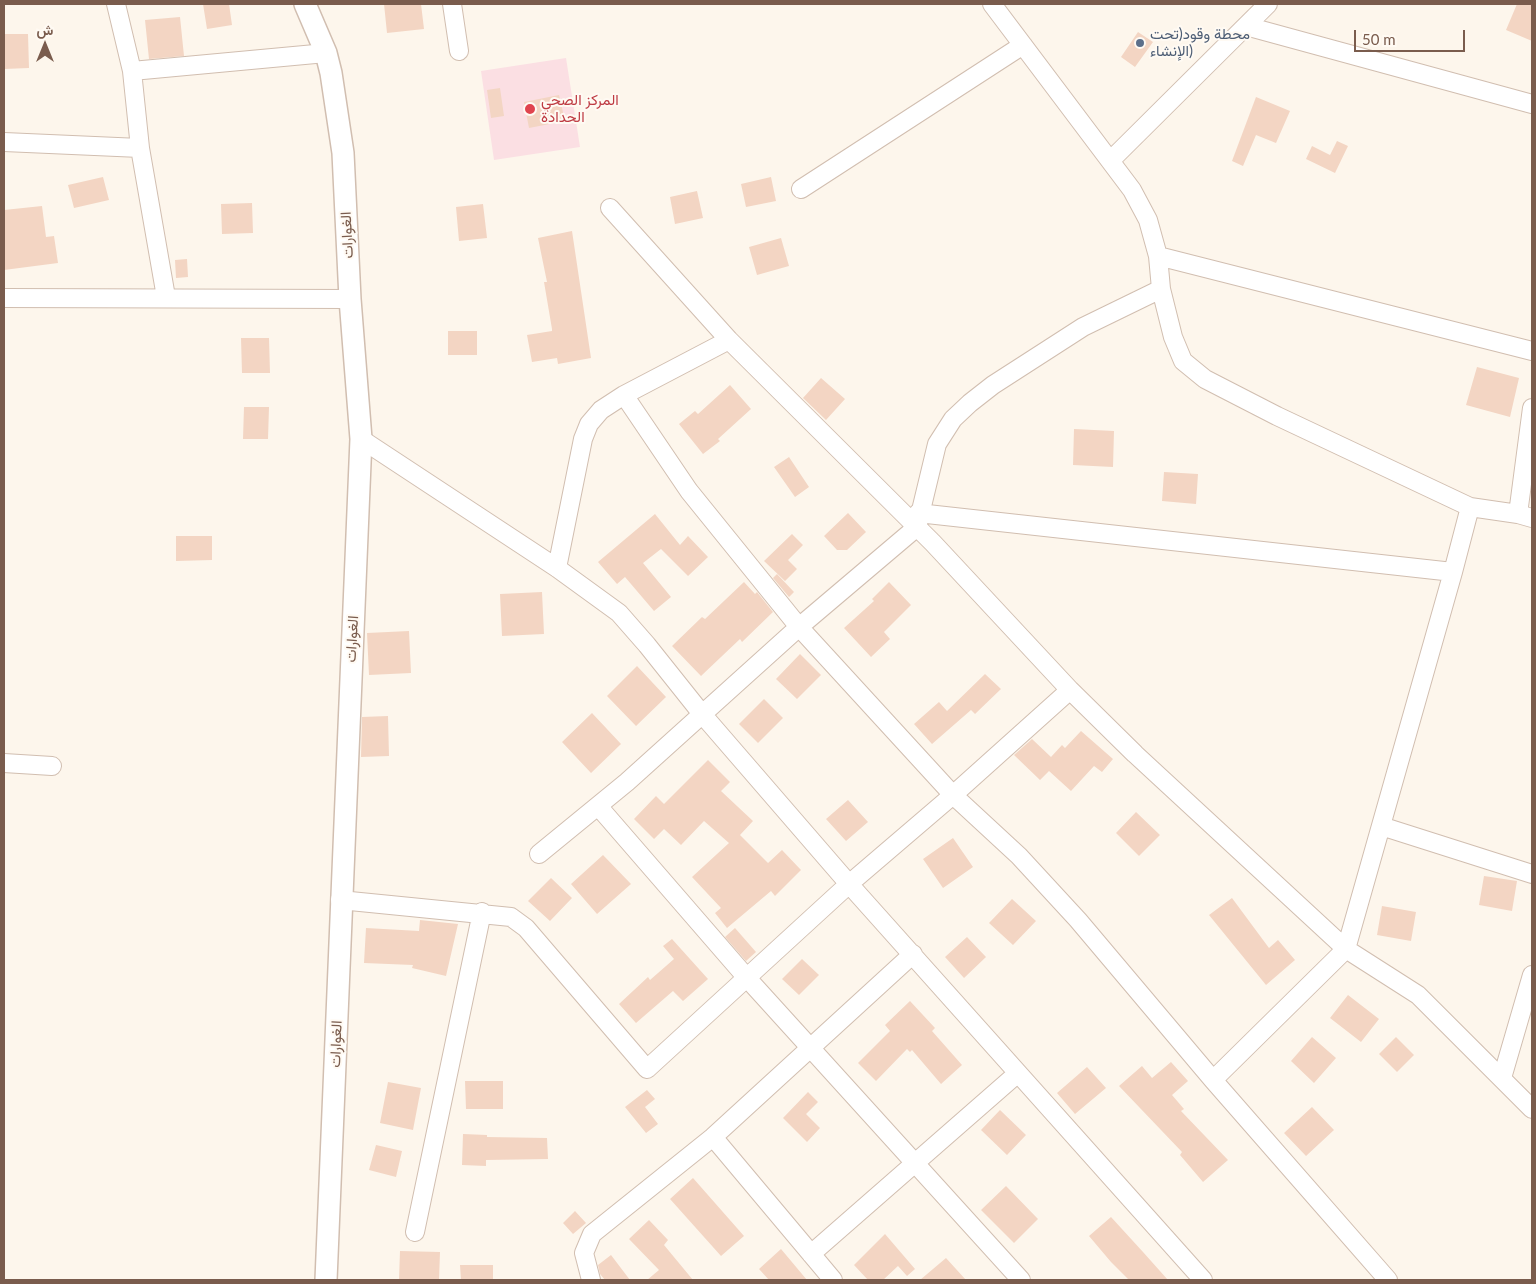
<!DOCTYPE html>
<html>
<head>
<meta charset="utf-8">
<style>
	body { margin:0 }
	#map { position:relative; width:1536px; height:1284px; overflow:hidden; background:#fdf6ec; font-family:Lato,Vazirmatn,sans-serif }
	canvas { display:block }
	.frame { position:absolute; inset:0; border:5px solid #7a5c4d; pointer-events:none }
	.north { position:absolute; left:20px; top:20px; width:50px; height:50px; -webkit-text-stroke:4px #fffaf3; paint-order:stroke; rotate:0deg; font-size:14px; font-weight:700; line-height:20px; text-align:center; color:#7a5c4d }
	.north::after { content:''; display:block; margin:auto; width:18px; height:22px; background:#7a5c4d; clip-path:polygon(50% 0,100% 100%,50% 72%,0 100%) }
	.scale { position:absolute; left:1354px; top:30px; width:111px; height:22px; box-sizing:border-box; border:2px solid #7a5c4d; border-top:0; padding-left:6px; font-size:15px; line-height:18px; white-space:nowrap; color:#7a5c4d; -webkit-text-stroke:4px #fffaf3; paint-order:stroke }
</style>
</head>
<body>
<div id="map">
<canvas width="1536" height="1284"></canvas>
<div class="frame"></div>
<div class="north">ش</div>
<div class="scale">50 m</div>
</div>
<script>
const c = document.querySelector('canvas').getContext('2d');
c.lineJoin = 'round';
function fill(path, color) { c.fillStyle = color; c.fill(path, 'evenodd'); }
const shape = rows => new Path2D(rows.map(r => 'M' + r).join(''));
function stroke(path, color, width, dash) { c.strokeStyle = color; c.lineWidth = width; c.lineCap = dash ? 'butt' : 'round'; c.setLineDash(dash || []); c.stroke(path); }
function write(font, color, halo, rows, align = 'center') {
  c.font = font + ' Lato,Vazirmatn,sans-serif'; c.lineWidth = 4; c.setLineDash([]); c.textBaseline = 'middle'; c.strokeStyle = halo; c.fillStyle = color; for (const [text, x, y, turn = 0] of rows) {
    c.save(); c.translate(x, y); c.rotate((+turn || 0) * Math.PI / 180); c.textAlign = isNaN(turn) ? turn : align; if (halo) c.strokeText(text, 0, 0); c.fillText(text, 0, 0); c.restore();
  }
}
fill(shape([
	[566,58,580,147,494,160,481,71]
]), '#fbdfe3');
fill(shape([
	[203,4,229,4,232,25,207,29],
	[384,4,421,4,424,29,387,33],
	[1517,4,1532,4,1532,41,1506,30],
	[180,17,184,56,149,59,145,20],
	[1138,32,1153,42,1135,67,1121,57],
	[4,34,28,34,29,68,4,69],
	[500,88,504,116,491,118,487,90],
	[559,95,565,121,529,128,524,102],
	[1256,97,1290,111,1276,143,1256,135,1243,166,1232,161],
	[1337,141,1348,146,1335,173,1306,159,1312,146,1330,155],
	[103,177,109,200,74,208,68,185],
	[771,177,776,201,746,207,741,184],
	[697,191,703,218,675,224,670,197],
	[252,203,253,233,222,234,221,204],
	[483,204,487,238,459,241,456,207],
	[42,206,46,237,54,236,58,263,4,270,4,210],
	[572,231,591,358,558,364,557,358,532,362,527,335,552,331,552,329,544,282,547,282,538,238],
	[781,238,789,266,757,275,749,247],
	[187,259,188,277,176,278,175,260],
	[448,331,477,331,477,355,448,355],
	[241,338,269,338,270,373,242,373],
	[1477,367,1519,378,1510,417,1466,405],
	[821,378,845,399,826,420,803,398],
	[730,385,751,409,718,439,720,441,703,454,679,424,695,411,698,414],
	[244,407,269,407,268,439,243,439],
	[1074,429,1114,431,1113,467,1073,465],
	[789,457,809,487,795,497,774,467],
	[1164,472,1198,474,1196,504,1162,501],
	[848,513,866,532,847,550,837,550,824,536],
	[655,514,680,545,688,536,708,557,688,576,661,549,643,563,671,597,654,611,625,577,617,584,598,562],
	[792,534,803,545,788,560,797,569,785,581,764,561],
	[176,536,212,536,212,560,176,561],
	[777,574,794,592,789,597,773,578],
	[744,582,755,594,757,592,773,612,742,642,740,639,701,676,672,646,702,617,705,619],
	[889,582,911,605,884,632,890,639,871,657,844,628,874,601,872,599],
	[542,592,544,634,502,636,500,594],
	[409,631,411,673,369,675,367,633],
	[800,654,821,675,797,699,776,679],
	[637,666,666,697,636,726,607,696],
	[985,674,1001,689,975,714,971,710,932,744,914,724,939,702,947,711],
	[764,699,783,718,758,743,739,724],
	[592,713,621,744,591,773,562,742],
	[388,716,389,756,361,757,362,717],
	[1081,731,1113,759,1102,772,1094,766,1071,791,1049,771,1040,780,1014,755,1032,739,1051,757,1062,745,1065,748],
	[708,760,730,782,721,791,753,821,740,835,768,863,782,850,801,870,775,896,771,891,727,928,715,913,721,908,692,877,729,843,704,821,681,845,664,829,654,839,634,819,656,796,664,804],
	[848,800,868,822,846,841,826,819],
	[1136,812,1160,835,1139,856,1116,833],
	[953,838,973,867,943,888,923,859],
	[603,855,631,884,597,914,571,884],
	[1484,876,1517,881,1512,911,1479,905],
	[551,878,572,898,550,921,528,901],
	[1232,898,1269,948,1278,940,1295,960,1266,985,1209,915],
	[1012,899,1036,921,1013,945,989,923],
	[1382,906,1416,912,1411,941,1377,935],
	[420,920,458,924,446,976,412,968,413,965,364,963,366,928,419,931],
	[735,928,756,952,746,961,725,937],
	[967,937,986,957,964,978,945,957],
	[672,939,708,979,683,1001,673,991,636,1023,619,1004,648,977,650,980,674,959,663,946],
	[802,959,819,975,799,995,782,979],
	[1348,995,1379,1019,1361,1042,1330,1018],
	[910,1001,935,1028,932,1031,962,1065,941,1084,912,1050,910,1052,907,1049,876,1081,858,1063,890,1031,885,1025],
	[1312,1037,1336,1058,1314,1083,1291,1061],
	[1396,1037,1414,1055,1397,1072,1379,1054],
	[1171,1062,1188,1081,1172,1095,1184,1109,1181,1111,1228,1160,1203,1182,1180,1155,1182,1152,1119,1086,1142,1066,1152,1078],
	[1087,1067,1106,1088,1075,1114,1057,1093],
	[465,1081,503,1081,503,1109,466,1109],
	[388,1082,421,1088,413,1130,380,1123],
	[647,1090,655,1099,645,1107,658,1124,646,1133,625,1107],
	[808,1092,818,1102,806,1114,820,1128,807,1142,783,1118],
	[1312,1107,1334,1130,1306,1156,1284,1133],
	[1000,1110,1026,1135,1007,1155,981,1130],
	[463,1134,487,1135,487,1137,547,1138,548,1159,486,1160,486,1166,462,1165],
	[376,1145,402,1151,396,1177,369,1170],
	[693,1178,744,1236,721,1256,670,1199],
	[1006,1186,1038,1219,1014,1243,981,1210],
	[575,1211,586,1223,573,1234,563,1223],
	[1111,1217,1143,1252,1168,1280,1129,1280,1111,1262,1089,1236],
	[649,1220,668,1240,664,1245,693,1280,647,1280,659,1270,629,1239],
	[885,1234,915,1269,907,1276,898,1266,883,1280,868,1280,854,1265],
	[781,1249,807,1280,769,1280,759,1269],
	[400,1251,440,1252,439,1280,399,1280],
	[611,1255,630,1280,605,1280,600,1274,598,1265],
	[946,1258,966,1280,920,1280],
	[460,1265,493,1265,493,1280,461,1280]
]), '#f3d5c3');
const minor = shape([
	[116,4,132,71,140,148,166,297],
	[452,4,459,51],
	[992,4,1132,190,1148,220,1158,256,1161,289,1173,337,1183,361,1205,379,1277,416,1470,507,1518,514,1532,518],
	[1246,26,1532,104],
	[132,71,326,53],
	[4,142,140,148],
	[1111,160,1268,4],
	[801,189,1023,45],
	[610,208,729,340,933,543,1070,690,1135,754,1346,949,1418,995,1532,1109],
	[1158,256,1532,351],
	[4,298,350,299],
	[624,395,689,491,799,627,953,795,1019,856,1078,920,1213,1080,1388,1280],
	[361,439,557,568,619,613,647,645,702,714,849,884,1203,1280],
	[918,513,1453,572],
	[1518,514,1532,408],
	[557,568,583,439,589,424,601,410,624,395,729,340],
	[4,763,52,766],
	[598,806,747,978,1021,1280],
	[1381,826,1532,874],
	[539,854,627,782,799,627,917,527,937,444,953,419,970,403,993,385,1083,327,1161,289],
	[340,900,511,917,526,928,647,1069,849,884,953,795,1070,690],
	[1502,1078,1532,975],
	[1213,1080,1346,949,1453,572,1470,507],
	[713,1137,833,1280],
	[415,1232,482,912],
	[811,1254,1018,1073],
	[591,1280,584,1253,592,1234,713,1137,913,954]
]);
const tertiary = shape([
	[305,4,326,53,331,73,343,153,350,299,361,439,326,1280]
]);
stroke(minor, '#d1beb0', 20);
stroke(tertiary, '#d1beb0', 24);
stroke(minor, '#fff', 18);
stroke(tertiary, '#fff', 21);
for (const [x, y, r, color] of [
	[1140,43,5,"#5c6f8a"],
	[530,109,6,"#e0444e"]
]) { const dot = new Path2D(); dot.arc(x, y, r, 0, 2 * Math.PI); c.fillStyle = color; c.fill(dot); stroke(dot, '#fffaf3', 2); }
write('15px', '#4e5e75', '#fffaf3', [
	["محطة وقود(تحت",1150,34],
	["الإنشاء)",1150,51]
], 'left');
write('15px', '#be3a42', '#fffaf3', [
	["المركز الصحي",541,100],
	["الحدادة",541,117]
], 'left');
write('15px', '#7a5c4d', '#fffaf3', [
	["الغوارات",347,235,-93],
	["الغوارات",352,639,-87],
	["الغوارات",336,1044,-88]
]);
</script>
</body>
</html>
